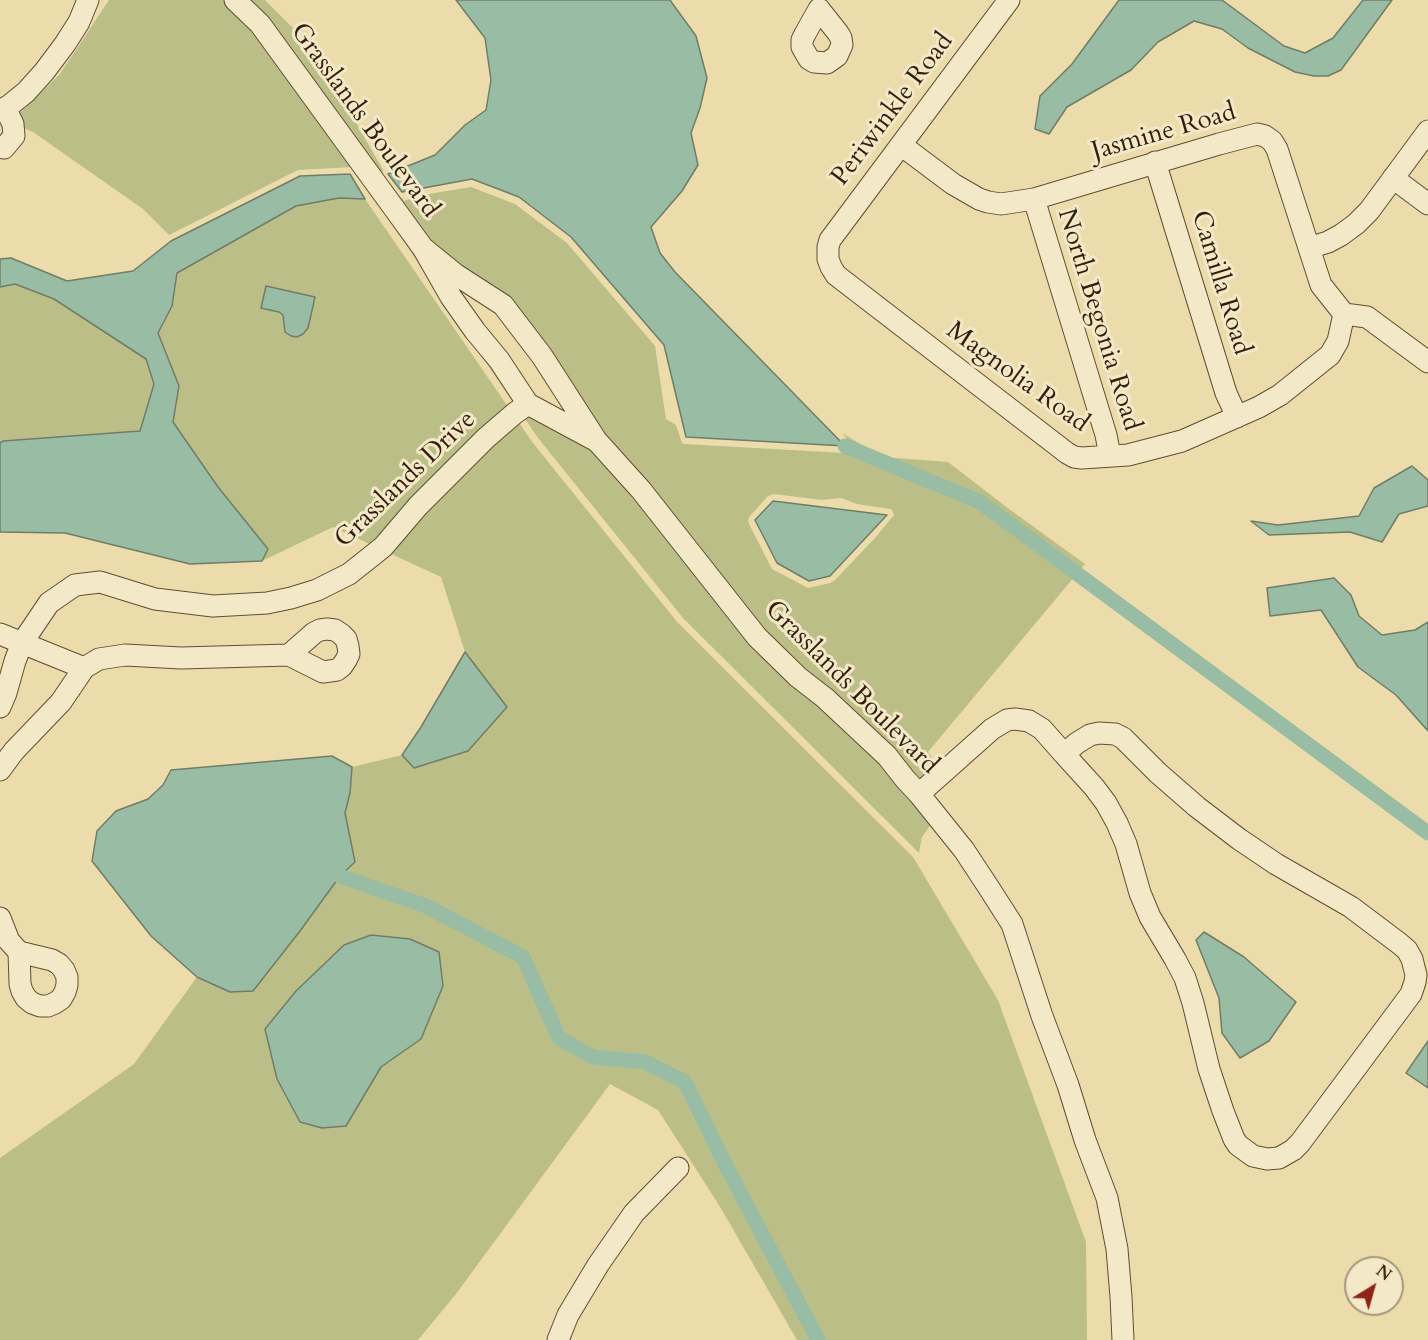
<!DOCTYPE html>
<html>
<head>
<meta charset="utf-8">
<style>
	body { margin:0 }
	#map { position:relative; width:1428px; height:1340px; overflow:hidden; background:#ecdcab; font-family:Cardo,serif }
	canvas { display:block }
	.north { position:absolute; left:1344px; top:1256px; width:60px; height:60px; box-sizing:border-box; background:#f3e8c8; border:2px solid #a7977b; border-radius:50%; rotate:37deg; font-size:16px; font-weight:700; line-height:24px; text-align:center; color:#341e08 }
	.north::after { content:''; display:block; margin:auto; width:21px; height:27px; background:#8f2418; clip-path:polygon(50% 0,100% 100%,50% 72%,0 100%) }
</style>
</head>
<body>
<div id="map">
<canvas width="1428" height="1340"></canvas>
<div class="north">N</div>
</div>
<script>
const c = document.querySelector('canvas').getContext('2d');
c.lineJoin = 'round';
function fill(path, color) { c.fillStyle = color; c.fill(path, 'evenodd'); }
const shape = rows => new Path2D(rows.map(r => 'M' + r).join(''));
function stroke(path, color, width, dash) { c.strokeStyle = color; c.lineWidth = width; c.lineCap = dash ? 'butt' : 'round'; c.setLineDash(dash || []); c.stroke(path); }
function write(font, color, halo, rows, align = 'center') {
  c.font = font + ' Cardo,serif'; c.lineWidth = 6; c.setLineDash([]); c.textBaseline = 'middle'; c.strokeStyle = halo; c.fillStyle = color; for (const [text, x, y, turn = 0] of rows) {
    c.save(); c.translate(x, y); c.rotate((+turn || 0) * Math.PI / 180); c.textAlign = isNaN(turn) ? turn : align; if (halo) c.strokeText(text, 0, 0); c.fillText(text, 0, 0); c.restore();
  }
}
fill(shape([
	[109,0,223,0,232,8,254,30,413,248,517,402,514,404,353,167,298,170,169,235,143,209,33,132,21,127,18,115,60,74],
	[247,0,265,0,293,28,333,82,383,170,382,176],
	[471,187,515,204,567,243,655,346,666,419,676,425,682,443,685,444,844,453,850,450,852,445,842,433,882,457,948,462,1009,509,1085,564,928,752,938,767,920,783,763,631,460,268,429,242,398,198,402,198,404,201,417,196],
	[774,494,822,500,841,498,857,504,891,509,893,512,894,515,875,538,834,581,830,583,808,588,772,569,749,524,748,520,750,516,768,496],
	[339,198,365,199,533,443,678,623,913,857,998,1000,1086,1242,1087,1340,797,1340,719,1205,658,1110,610,1084,456,1294,418,1340,0,1340,0,1158,134,1064,197,977,230,992,355,862,345,813,350,793,352,767,402,755,414,768,507,707,465,652,441,577,333,527,262,561,190,564,65,533,0,532,0,287,15,284,54,299,177,273,296,206],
	[527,413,590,447,819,704,881,762,932,823,922,837,919,853,683,618,538,438,523,416]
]), '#bbbf87');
const water = shape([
	[456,0,670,0,696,36,707,78,700,108,691,133,698,165,682,191,651,227,660,253,675,272,845,446,686,437,664,345,571,237,519,197,472,179,402,192,388,174,435,155,465,125,486,110,491,80,485,38,456,0],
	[1119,0,1222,0,1284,46,1305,53,1333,38,1363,0,1392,0,1341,70,1328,76,1314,76,1295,72,1248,48,1222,29,1194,21,1158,42,1131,70,1067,107,1049,134,1035,129,1040,96,1072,64,1119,0],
	[350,174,365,199,339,198,296,206,177,273,172,306,158,333,179,386,173,422,218,487,268,549,262,561,190,564,65,533,0,532,0,443,3,441,140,431,154,384,146,359,54,299,15,284,0,287,0,259,11,258,67,281,133,271,171,241,300,176,350,174],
	[266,286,315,297,308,328,303,334,297,337,291,336,285,332,283,315,279,312,261,308,266,286],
	[1412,466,1428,480,1428,506,1399,514,1382,542,1350,532,1269,535,1251,521,1278,525,1359,516,1374,488,1412,466],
	[773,501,887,515,830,576,809,581,777,563,755,520,773,501],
	[1334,578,1351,595,1359,616,1382,635,1415,630,1428,622,1428,731,1396,695,1358,667,1321,610,1270,616,1267,588,1334,578],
	[465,652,507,707,468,751,414,768,402,755,421,727,465,652],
	[332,756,352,767,350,793,345,813,355,862,340,876,300,931,253,991,230,992,197,977,151,936,92,861,97,831,116,811,148,799,163,785,171,770,332,756],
	[1204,932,1244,957,1296,1002,1269,1041,1240,1058,1222,1033,1219,998,1196,940,1204,932],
	[371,935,410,939,439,952,443,986,421,1039,381,1067,346,1126,322,1128,300,1122,277,1079,265,1029,296,991,344,945,371,935],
	[1428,1041,1428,1088,1406,1073,1428,1041]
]);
fill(water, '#99bca5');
stroke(water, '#717d66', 1.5);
stroke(shape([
	[845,446,980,502,1428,833],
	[340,876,426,906,523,957,559,1038,593,1057,645,1062,685,1082,724,1162,818,1340]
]), '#99bca5', 15);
const minor = shape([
	[235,0,260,24,423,248,451,297,475,331,499,360,528,404,595,440],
	[1009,0,830,240,828,247,828,259,831,267,836,275,1067,453,1074,457,1082,458,1128,455,1182,441,1259,407,1280,395,1330,355,1338,341,1344,314],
	[819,9,838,33,841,38,842,45,837,56,827,63,814,62,809,59,802,47,802,40,805,34,819,9],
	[0,111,10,105,26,92,44,72,65,44,79,22,88,0],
	[901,145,953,184,979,199,988,202,1001,204,1034,199,1219,144,1257,134,1265,136,1272,141,1277,149,1321,285,1344,314],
	[0,147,4,148,14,136,13,124,5,108],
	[1155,162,1226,393,1237,417],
	[1393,178,1428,204],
	[1034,199,1106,435,1110,456],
	[423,248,455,274,503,305,542,356,596,440,641,490,757,637,798,677,825,698,887,756,905,779,919,794,964,850,989,888,1012,924,1042,1016,1068,1085,1085,1140,1107,1198,1117,1249,1121,1297,1123,1340],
	[1309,248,1328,242,1341,235,1356,224,1369,211,1428,131],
	[1344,314,1367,317,1428,362],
	[327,629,335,630,341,634,346,639,348,646,349,654,346,660,342,666,337,670,323,672,289,655,314,633,320,630,327,629],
	[0,634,84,668],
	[0,707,6,693,15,661,22,643,49,603,75,585,100,582,155,599,213,606,267,603,291,598,317,590,349,574,383,547,418,506,486,438,515,413,528,404],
	[1099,733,1115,734,1123,738,1158,773,1197,807,1239,839,1276,864,1351,907,1400,944,1407,950,1412,959,1416,975,1415,982,1411,994,1300,1143,1293,1150,1279,1158,1267,1159,1253,1156,1238,1145,1234,1139,1223,1111,1209,1069,1193,1003,1185,978,1175,959,1150,917,1140,893,1126,844,1117,823,1106,803,1094,787,1064,754,1077,743,1090,735,1099,733],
	[0,770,14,751,61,702,84,668,99,659,125,655,181,658,289,655],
	[919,794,992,729,1007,720,1015,719,1029,721,1042,729,1064,754],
	[0,918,9,941,19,952],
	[19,952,52,960,59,964,64,970,67,977,67,985,65,992,61,999,55,1003,48,1006,40,1006,32,1003,26,998,22,991,20,984,19,952],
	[558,1340,568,1315,598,1265,634,1213,678,1168]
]);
stroke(minor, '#624e31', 23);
stroke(minor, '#f3e8c8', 21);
write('26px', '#341e08', '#f3e8c8', [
	["Periwinkle Road",893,110,-53],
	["Grasslands Boulevard",364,121,54],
	["Jasmine Road",1164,133,-16],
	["Camilla Road",1220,283,73],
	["North Begonia Road",1098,320,73],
	["Magnolia Road",1017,378,36],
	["Grasslands Drive",406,480,-44],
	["Grasslands Boulevard",851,688,45]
]);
</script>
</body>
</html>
